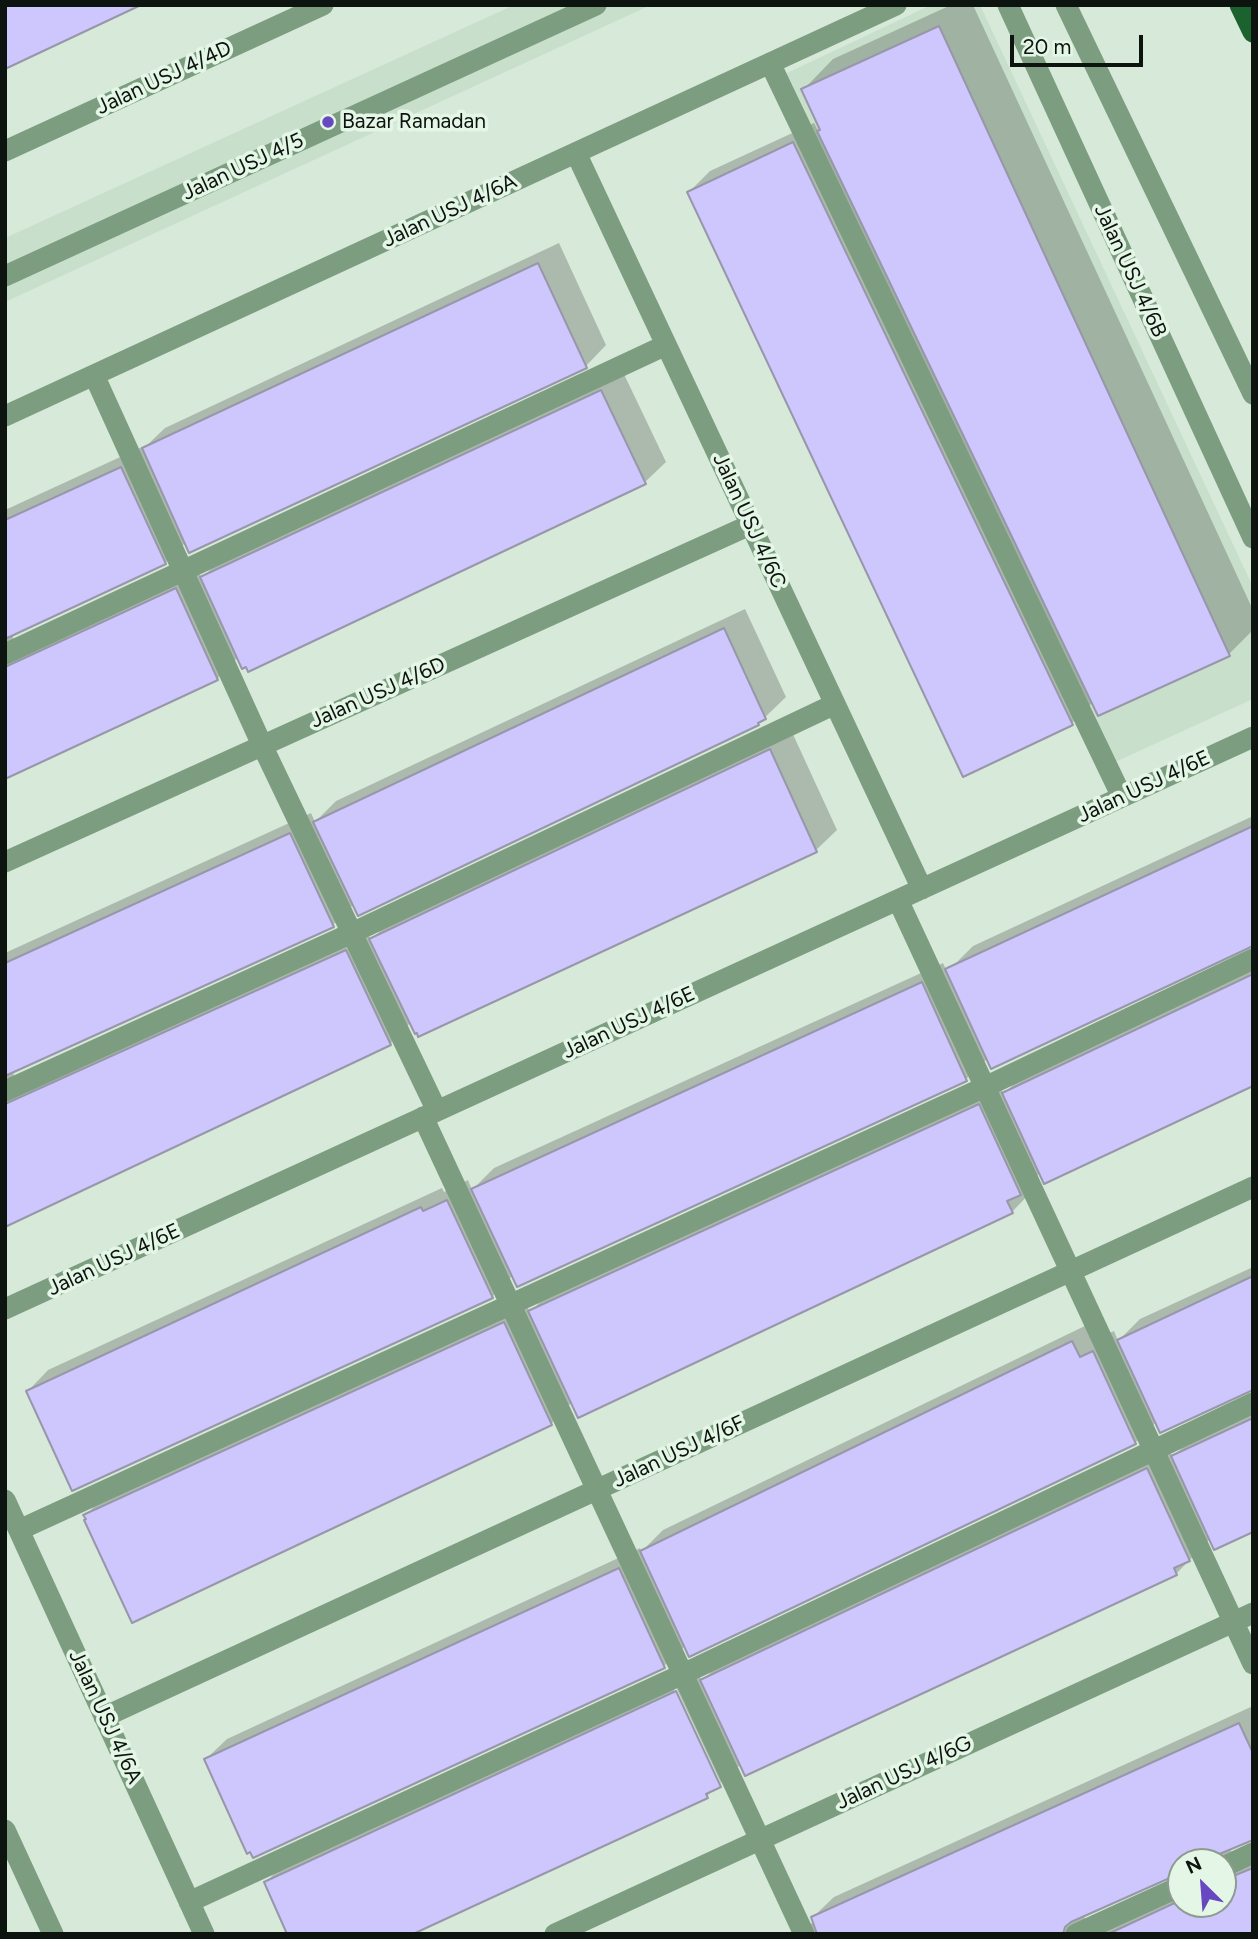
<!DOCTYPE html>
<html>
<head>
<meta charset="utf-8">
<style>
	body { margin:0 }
	#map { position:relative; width:1258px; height:1939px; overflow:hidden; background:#d7e9d9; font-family:Figtree,sans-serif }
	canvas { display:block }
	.frame { position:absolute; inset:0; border:7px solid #0d130e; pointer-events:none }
	.north { position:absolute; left:1167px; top:1848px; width:70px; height:70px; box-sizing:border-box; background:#e4f6e6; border:2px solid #8e9b90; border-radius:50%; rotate:335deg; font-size:19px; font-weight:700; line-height:28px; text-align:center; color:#0d130e }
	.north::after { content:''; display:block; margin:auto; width:24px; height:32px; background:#6748c1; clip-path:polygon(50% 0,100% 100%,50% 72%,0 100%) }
	.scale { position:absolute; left:1010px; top:35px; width:133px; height:32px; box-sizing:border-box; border:4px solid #0d130e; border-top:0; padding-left:9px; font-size:21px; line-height:24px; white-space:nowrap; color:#0d130e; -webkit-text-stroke:5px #e4f6e6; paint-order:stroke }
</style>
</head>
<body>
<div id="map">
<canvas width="1258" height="1939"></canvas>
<div class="frame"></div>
<div class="north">N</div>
<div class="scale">20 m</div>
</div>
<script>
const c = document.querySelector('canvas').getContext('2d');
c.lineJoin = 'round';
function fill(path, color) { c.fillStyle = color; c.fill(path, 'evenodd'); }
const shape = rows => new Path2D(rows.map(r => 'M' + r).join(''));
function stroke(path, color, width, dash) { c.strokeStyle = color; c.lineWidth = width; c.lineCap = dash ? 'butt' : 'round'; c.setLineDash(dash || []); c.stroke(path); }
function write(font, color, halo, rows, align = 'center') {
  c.font = font + ' Figtree,sans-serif'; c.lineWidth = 7; c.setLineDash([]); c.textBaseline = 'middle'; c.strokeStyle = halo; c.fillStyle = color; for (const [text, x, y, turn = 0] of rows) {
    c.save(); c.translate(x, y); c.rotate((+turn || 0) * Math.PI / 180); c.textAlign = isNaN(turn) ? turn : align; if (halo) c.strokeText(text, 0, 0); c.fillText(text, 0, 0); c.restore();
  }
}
fill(shape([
	[514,5,651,5,5,302,5,238],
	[931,5,980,5,1253,587,1253,699,1115,762,787,73]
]), '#c8e0cb');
fill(shape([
	[951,5,973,5,1253,610,1253,630,1229,654,1093,702,1072,723,689,192,710,171,814,123,819,132,822,129,803,90,833,59],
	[559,243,606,345,586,366,186,542,165,563,13,634,13,638,19,645,197,569,202,578,223,557,622,370,666,462,645,482,238,657,217,679,5,777,5,510,142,447,143,449,165,428],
	[745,609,786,697,758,724,359,913,354,904,333,925,13,1071,14,1076,367,931,371,940,392,919,791,730,837,830,816,850,419,1034,411,1022,390,1044,5,1225,5,953,311,813,315,822,336,801],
	[1253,816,1253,945,988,1058,966,1079,518,1285,513,1275,492,1297,28,1391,48,1370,442,1188,444,1192,468,1180,472,1190,494,1168,943,963,947,972,973,946],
	[1253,964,1253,1083,1041,1172,1029,1184,1032,1191,1012,1212,572,1402,551,1424,87,1519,86,1515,106,1494,525,1302,530,1312,551,1291,999,1085,1004,1094,1025,1073],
	[1253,1267,1253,1389,1157,1421,1135,1443,686,1645,664,1666,254,1856,206,1759,227,1739,640,1548,641,1552,663,1530,1093,1322,1101,1337,1114,1331,1118,1341,1140,1319],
	[1253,1408,1253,1529,1211,1538,1176,1574,741,1764,707,1796,266,1882,286,1862,697,1672,702,1681,723,1660,1168,1448,1173,1457,1194,1436],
	[674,1683,721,1783,717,1783,671,1684],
	[1253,1706,1253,1838,1231,1847,1231,1851,1237,1858,1253,1857,1253,1934,788,1934,815,1922,813,1917,834,1897],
	[1181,1862,1223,1862,1223,1904,1181,1904,1181,1891,1085,1919,1084,1915,1181,1873]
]), '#0003');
const building = shape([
	[5,5,141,5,5,69,5,5],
	[939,26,1230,656,1098,716,817,131,820,130,801,89,939,26],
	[793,142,1073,725,963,777,687,192,793,142],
	[538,263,587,368,189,553,142,448,538,263],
	[601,390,646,484,248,672,246,667,242,669,200,577,601,390],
	[121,467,166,564,5,639,5,520,121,467],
	[176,588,218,680,5,779,5,667,176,588],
	[724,628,766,719,758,723,759,725,358,916,313,822,724,628],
	[770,749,817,852,418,1037,417,1033,415,1034,369,939,770,749],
	[1253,826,1253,946,991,1069,945,969,1253,826],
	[290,833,334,927,5,1076,5,963,290,833],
	[346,950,391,1045,5,1227,5,1104,346,950],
	[1253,974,1253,1086,1044,1184,1002,1093,1253,974],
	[922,982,967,1081,517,1287,471,1189,922,982],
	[979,1104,1021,1195,1007,1201,1013,1213,578,1418,528,1311,979,1104],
	[447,1200,493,1298,72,1491,26,1391,421,1207,423,1211,447,1200],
	[1253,1276,1253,1390,1160,1433,1117,1340,1253,1276],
	[504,1322,552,1425,132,1623,84,1520,86,1519,83,1515,504,1322],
	[1072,1341,1080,1357,1093,1351,1136,1444,689,1657,640,1551,1072,1341],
	[1253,1418,1253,1532,1214,1550,1171,1456,1253,1418],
	[1147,1468,1190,1561,1174,1568,1177,1575,745,1776,700,1680,1147,1468],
	[619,1568,665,1668,253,1858,250,1852,247,1854,204,1759,619,1568],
	[676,1691,721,1787,706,1794,708,1798,413,1934,287,1934,264,1882,676,1691],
	[1239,1723,1253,1753,1253,1840,1217,1855,1211,1862,1181,1862,1181,1873,1071,1922,1065,1927,1063,1934,817,1934,811,1917,1239,1723],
	[1253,1868,1253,1934,1108,1934,1181,1900,1181,1904,1223,1904,1223,1880,1253,1868]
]);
fill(building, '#cdc7fe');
stroke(building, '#9897aa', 2);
stroke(shape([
	[1008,5,1253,538],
	[1066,5,1253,394],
	[770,63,1122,797],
	[5,151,323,5],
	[576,153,922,889],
	[5,276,596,5],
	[94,375,262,745,437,1111],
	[5,416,896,5],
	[5,654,666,345],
	[5,862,750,525],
	[898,900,1253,1664],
	[5,1091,352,933,835,704],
	[423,1117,804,1934],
	[5,1309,1253,737],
	[5,1500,204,1934],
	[19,1530,985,1087,1253,959],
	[104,1717,1253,1187],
	[5,1830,53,1934],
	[1223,1867,1253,1853],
	[189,1902,683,1674,1253,1403],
	[555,1934,1253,1613],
	[1076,1934,1181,1886]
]), '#7c9d80', 21);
stroke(shape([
	[1240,5,1253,32]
]), '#1b622e', 21);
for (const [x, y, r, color] of [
	[328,122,7,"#6748c1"]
]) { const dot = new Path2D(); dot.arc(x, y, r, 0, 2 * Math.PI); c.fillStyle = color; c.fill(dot); stroke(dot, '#e4f6e6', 2.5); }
write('21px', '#0d130e', '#e4f6e6', [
	["Jalan USJ 4/4D",164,78,-25],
	["Jalan USJ 4/5",243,167,-25],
	["Jalan USJ 4/6A",450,211,-25],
	["Jalan USJ 4/6B",1130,271,65],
	["Jalan USJ 4/6C",749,521,65],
	["Jalan USJ 4/6D",378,693,-24],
	["Jalan USJ 4/6E",1144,787,-25],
	["Jalan USJ 4/6E",629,1023,-25],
	["Jalan USJ 4/6E",114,1260,-25],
	["Jalan USJ 4/6F",679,1452,-25],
	["Jalan USJ 4/6A",105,1717,65],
	["Jalan USJ 4/6G",904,1773,-25]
]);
write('21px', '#0d130e', '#e4f6e6', [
	["Bazar Ramadan",342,122]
], 'left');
</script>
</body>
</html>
